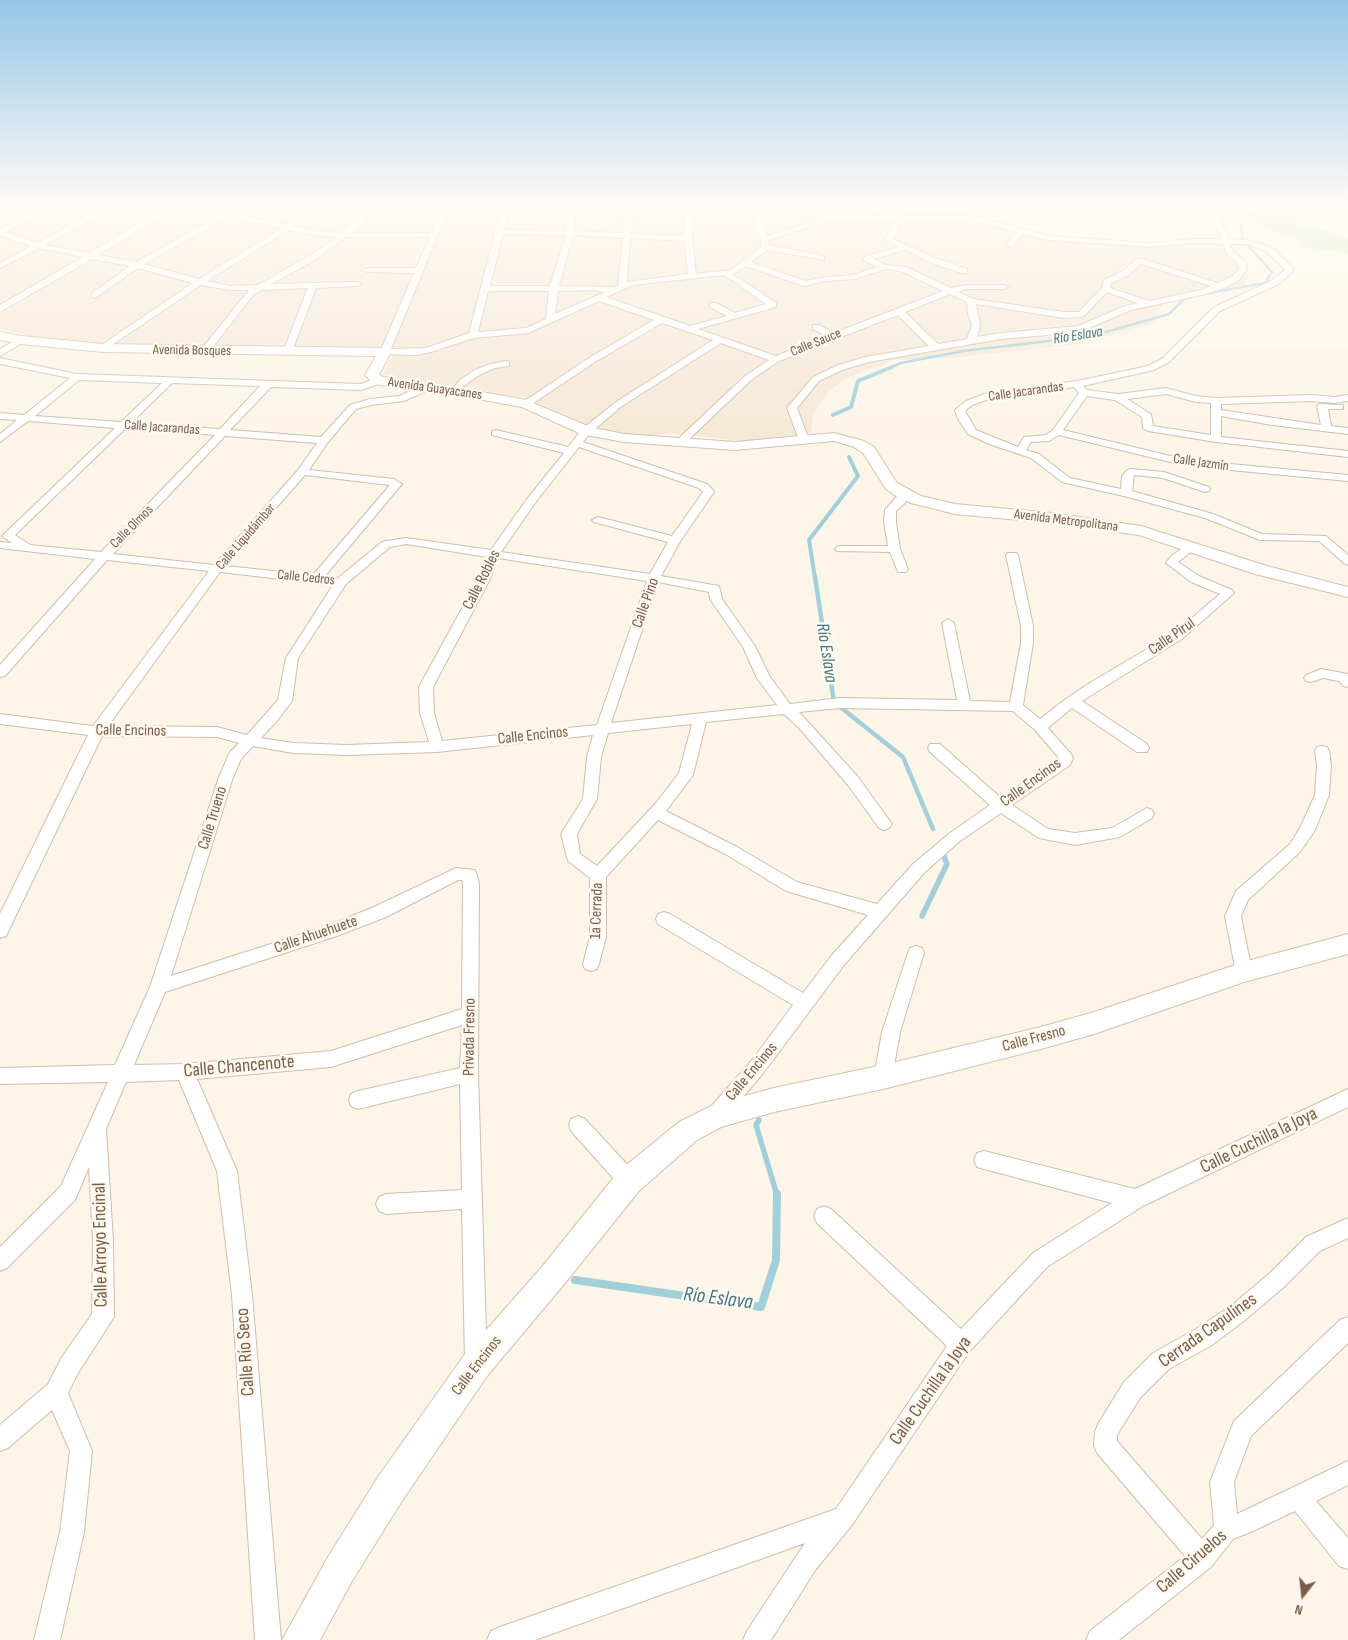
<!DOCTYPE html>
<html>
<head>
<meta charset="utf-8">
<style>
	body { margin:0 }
	#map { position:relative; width:1348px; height:1640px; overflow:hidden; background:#fdf5e8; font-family:"Sofia Sans Condensed",sans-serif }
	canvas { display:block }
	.north { position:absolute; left:1278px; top:1570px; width:50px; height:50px; -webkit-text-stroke:4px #fff9ef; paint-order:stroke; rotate:196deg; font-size:14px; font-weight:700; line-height:20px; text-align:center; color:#795c4a }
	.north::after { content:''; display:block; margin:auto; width:18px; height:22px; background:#795c4a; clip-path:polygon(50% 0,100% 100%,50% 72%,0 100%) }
</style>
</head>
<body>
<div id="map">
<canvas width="1348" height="1640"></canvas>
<div class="north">N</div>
</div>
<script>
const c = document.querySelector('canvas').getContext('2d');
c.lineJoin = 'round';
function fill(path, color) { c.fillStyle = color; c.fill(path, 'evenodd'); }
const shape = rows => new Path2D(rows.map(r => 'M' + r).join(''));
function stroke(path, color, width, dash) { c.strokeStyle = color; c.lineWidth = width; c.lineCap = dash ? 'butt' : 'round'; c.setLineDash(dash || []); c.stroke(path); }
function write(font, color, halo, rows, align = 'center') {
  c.font = font + ' "Sofia Sans Condensed",sans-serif'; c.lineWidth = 5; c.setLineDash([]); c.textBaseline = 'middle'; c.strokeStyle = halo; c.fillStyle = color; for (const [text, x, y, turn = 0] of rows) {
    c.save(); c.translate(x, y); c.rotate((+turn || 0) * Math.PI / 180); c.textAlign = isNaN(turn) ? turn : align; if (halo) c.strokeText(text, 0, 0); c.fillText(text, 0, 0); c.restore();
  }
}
fill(shape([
	[0,203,755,203,758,212,773,212,813,218,962,217,1056,237,1148,243,1210,238,1235,240,1236,250,1244,258,1249,275,1244,285,1220,290,1188,292,1167,296,1153,323,1078,344,948,358,895,360,849,377,828,392,813,414,811,432,751,442,671,433,637,437,582,422,525,398,466,387,419,382,383,374,395,347,124,346,34,337,0,329]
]), '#f5e8d6');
fill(shape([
	[749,203,868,203,866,205,870,210,877,212,874,213,876,220,866,220,840,216,820,221,790,216,773,216,759,213],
	[1254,203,1295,203,1304,207,1299,212,1288,215,1300,220,1295,220,1302,227,1312,229,1317,227,1348,239,1348,254,1339,251,1309,249,1295,239,1270,231,1248,216,1258,210]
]), '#d4ecc5');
stroke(shape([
	[1204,294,1265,283,1272,272,1243,240,1240,222],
	[889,368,901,363,963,351,1092,336,1169,314,1184,299,1191,297]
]), '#a1d0db', 2.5);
stroke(shape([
	[833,415,851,407,858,381,892,367],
	[815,578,809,540,858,476,849,457]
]), '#a1d0db', 4);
stroke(shape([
	[815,577,834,702,903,757,933,829]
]), '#a1d0db', 4.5);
stroke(shape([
	[922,916,947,864,943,854],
	[759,1120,756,1125,777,1195]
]), '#a1d0db', 5.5);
stroke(shape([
	[575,1280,761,1307,776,1260,777,1194]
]), '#a1d0db', 8);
const street = shape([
	[48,203,57,203,5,232,37,243,112,203,121,203,45,245,89,253,173,203,188,203,226,212,241,203,250,203,234,213,286,225,308,203,316,203,293,226,315,231,342,233,356,221,371,203,378,203,362,225,352,233,432,233,444,203,451,203,391,349,426,348,469,333,503,203,511,203,504,230,566,231,568,203,576,203,574,231,623,233,626,203,634,203,631,234,684,236,685,203,693,203,692,239,696,274,731,270,762,246,749,208,746,203,753,203,757,208,767,236,832,215,965,216,986,219,1049,236,1150,243,1192,239,1221,239,1214,222,1215,210,1205,203,1214,203,1223,209,1222,222,1229,239,1249,240,1273,248,1293,268,1293,272,1277,285,1220,311,1169,362,1154,370,1083,386,1087,390,1118,394,1166,388,1196,396,1216,398,1312,395,1334,397,1348,395,1348,401,1334,403,1312,401,1221,404,1221,410,1321,425,1317,406,1319,404,1343,405,1343,409,1328,409,1331,426,1348,428,1348,434,1272,425,1221,416,1221,437,1348,451,1348,457,1216,442,1148,431,1143,428,1142,417,1115,400,1087,396,1063,430,1187,460,1348,475,1348,481,1187,466,1059,435,1049,441,1031,442,1026,450,1039,454,1070,478,1121,489,1122,476,1127,470,1131,469,1164,472,1209,487,1210,489,1209,491,1205,492,1163,478,1134,475,1132,491,1213,514,1262,534,1326,536,1348,555,1348,565,1344,563,1319,541,1260,540,1205,518,1124,496,1062,482,1031,458,989,444,968,434,958,419,955,410,966,401,984,394,1077,381,1148,366,1163,358,1214,307,1271,281,1285,270,1267,252,1248,244,1230,244,1233,252,1246,262,1247,269,1239,280,1224,288,1206,294,1131,310,1080,332,1001,339,869,362,842,370,819,381,797,408,809,440,808,442,804,443,799,440,787,408,813,377,836,366,865,357,929,346,898,315,779,361,751,380,685,443,681,444,676,441,745,376,769,360,721,343,622,406,590,433,583,442,707,484,713,490,714,492,681,540,661,576,719,586,722,599,755,646,770,677,790,704,840,698,957,700,942,623,948,619,954,623,970,701,1010,702,1021,643,1021,626,1006,555,1008,553,1016,553,1018,555,1033,626,1033,643,1023,705,1040,719,1067,698,1093,681,1174,633,1220,594,1191,582,1166,563,1171,556,1187,545,1195,545,1197,547,1178,562,1199,576,1232,590,1234,593,1182,639,1082,701,1147,744,1149,748,1147,752,1137,752,1072,708,1048,728,1071,754,1073,758,1070,765,1012,805,1048,829,1075,833,1112,828,1147,808,1152,810,1154,814,1152,818,1120,837,1075,845,1039,838,1001,813,960,841,925,872,844,965,764,1072,722,1122,715,1125,708,1122,706,1116,708,1110,752,1060,793,1005,658,924,656,919,658,914,664,912,670,914,803,993,832,955,868,915,786,891,727,855,658,820,606,877,606,937,599,964,597,969,591,971,585,969,583,964,590,937,590,878,568,861,561,834,583,799,587,757,593,735,437,752,347,755,293,753,253,746,241,759,233,777,171,976,327,926,374,907,456,868,475,870,479,883,478,1074,487,1363,484,1371,476,1374,468,1371,465,1363,462,1209,386,1214,379,1211,376,1204,379,1197,386,1194,462,1190,460,1084,358,1109,351,1106,349,1100,351,1094,358,1091,460,1068,462,1025,331,1067,197,1079,237,1171,252,1295,281,1640,255,1640,232,1295,217,1171,179,1080,126,1082,106,1129,113,1241,114,1317,78,1373,68,1393,92,1451,84,1532,60,1640,34,1640,60,1532,70,1451,52,1410,8,1448,0,1451,0,1425,48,1384,62,1357,92,1314,93,1241,89,1167,75,1200,7,1268,0,1271,0,1247,61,1186,108,1082,0,1084,0,1068,115,1065,150,987,219,777,230,752,239,743,217,737,102,736,6,936,0,938,0,914,88,735,0,724,0,714,93,726,209,571,107,560,5,676,0,677,0,665,95,559,0,548,0,542,12,543,2,536,115,428,28,421,0,442,0,434,17,420,0,419,0,413,24,415,70,378,0,364,0,358,77,374,360,384,379,378,382,379,382,383,361,390,271,387,230,430,321,437,350,405,370,399,399,396,423,386,429,386,429,390,404,401,371,405,356,409,328,442,309,470,394,479,402,484,324,577,338,578,382,542,386,541,406,538,491,550,527,499,564,453,492,435,492,431,496,430,568,447,582,429,616,402,713,340,662,323,595,362,529,406,523,406,523,402,589,358,654,320,599,301,528,333,474,338,431,352,416,355,382,354,380,352,414,273,367,272,363,270,367,268,416,268,430,237,346,237,315,260,271,284,358,282,362,284,358,286,316,288,291,354,285,354,283,352,308,288,262,290,254,294,208,353,205,354,200,351,249,290,230,290,201,285,103,351,100,350,100,346,193,283,138,268,95,298,92,297,92,293,130,266,92,259,0,312,0,305,83,257,39,248,0,268,0,263,31,246,0,236,0,229,48,203],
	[181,206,221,215,136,262,98,255,181,206],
	[228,217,282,228,199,279,144,264,228,217],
	[833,219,894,220,885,239,899,247,866,256,863,260,877,267,854,275,826,277,805,281,751,262,767,250,824,260,824,256,769,245,768,240,833,219],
	[902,220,965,220,985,223,1016,232,1006,245,1010,247,1013,247,1022,234,1049,240,1150,247,1192,243,1223,244,1227,255,1238,263,1239,269,1233,276,1218,283,1143,259,1137,259,1121,272,1104,280,1102,288,1079,312,1064,312,973,299,958,292,967,289,1004,289,1008,287,1004,285,967,285,951,288,906,267,886,265,873,259,906,250,929,262,961,273,967,273,967,269,935,258,893,239,902,220],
	[289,230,315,235,337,237,309,256,258,285,230,286,207,281,289,230],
	[503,234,566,235,550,286,490,286,503,234],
	[573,235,623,238,618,286,614,287,559,286,573,235],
	[630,238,684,241,688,274,627,282,630,238],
	[1141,264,1211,286,1201,290,1149,301,1110,288,1111,283,1127,276,1141,264],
	[746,266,804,286,826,281,855,279,886,269,901,271,943,291,834,333,819,325,813,325,813,329,826,336,776,356,698,329,776,307,776,303,733,274,746,266],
	[724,275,766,304,735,313,716,303,710,303,710,307,727,316,690,326,606,297,633,285,724,275],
	[594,290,605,292,555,314,558,291,594,290],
	[488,291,549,291,546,319,526,328,478,332,488,291],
	[1107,292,1138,303,1125,306,1078,326,1001,333,977,337,980,325,976,304,1064,318,1081,317,1084,316,1107,292],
	[950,294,967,302,968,314,972,325,967,339,938,344,905,312,950,294],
	[79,380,162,383,121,422,35,416,79,380],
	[172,383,260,386,220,429,131,423,172,383],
	[1074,387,1079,393,1053,430,1046,435,1024,437,1018,447,976,430,965,411,972,405,989,399,1074,387],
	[1166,394,1196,402,1211,403,1211,435,1153,426,1151,414,1127,399,1166,394],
	[126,428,215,435,101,552,30,545,15,535,126,428],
	[225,436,317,443,298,470,214,565,113,554,225,436],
	[579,447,699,488,703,492,672,536,598,517,592,520,594,522,668,542,650,574,501,552,535,503,579,447],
	[305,475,390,485,313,575,225,566,305,475],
	[406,544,487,557,478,579,419,687,420,713,429,742,347,745,293,743,261,738,276,722,292,701,298,658,346,584,390,547,406,544],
	[498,558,647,581,597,725,442,741,434,713,433,687,490,579,498,558],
	[220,572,333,585,286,658,278,700,247,735,217,727,108,726,220,572],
	[658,582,709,592,710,599,743,647,757,678,777,705,611,723,658,582],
	[840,708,1013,711,1035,730,1059,758,1001,798,940,744,930,744,928,748,930,752,990,805,950,833,913,864,877,904,797,882,737,847,666,811,693,775,706,722,784,714,799,728,848,785,879,828,884,830,889,828,892,824,889,820,858,777,799,712,840,708],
	[692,724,679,773,656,803,597,866,580,854,577,834,597,799,601,757,608,733,692,724],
	[458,880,462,880,463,883,462,1009,331,1051,185,1064,134,1065,165,992,337,936,386,917,458,880],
	[21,337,24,338,24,342,0,356,0,349,21,337],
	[506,361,509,362,509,366,495,368,481,374,466,384,458,393,452,393,450,391,460,380,475,370,490,364,506,361],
	[904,492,909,495,905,503,896,511,896,522,900,549,908,569,906,572,898,572,890,552,837,551,835,549,837,547,841,546,888,546,884,522,885,510,900,493,904,492],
	[1321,669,1348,674,1348,687,1343,686,1339,681,1323,678,1311,682,1306,681,1304,678,1306,675,1321,669],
	[1322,746,1327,747,1329,751,1331,765,1329,795,1315,830,1300,852,1248,900,1241,916,1252,972,1250,977,1244,979,1238,977,1236,972,1225,916,1236,891,1290,844,1300,828,1315,795,1317,765,1315,751,1317,747,1322,746],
	[916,946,922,948,924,953,900,1032,892,1077,889,1083,883,1085,877,1083,874,1077,882,1032,908,953,910,948,916,946],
	[1348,1089,1348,1107,1143,1206,1047,1267,969,1352,852,1525,816,1569,771,1640,743,1640,747,1631,805,1543,535,1640,487,1640,491,1631,500,1627,836,1509,947,1346,817,1223,814,1216,817,1209,824,1206,831,1209,961,1329,1033,1253,1112,1203,984,1169,977,1167,974,1160,977,1153,984,1151,1135,1189,1348,1089],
	[578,1116,585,1119,636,1174,639,1181,636,1188,629,1191,622,1188,571,1131,569,1125,571,1119,578,1116],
	[1348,1218,1348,1238,1320,1251,1284,1287,1245,1320,1212,1345,1169,1369,1140,1398,1117,1435,1117,1441,1202,1539,1214,1525,1210,1482,1234,1421,1340,1320,1348,1317,1348,1343,1251,1436,1234,1482,1237,1514,1348,1461,1348,1485,1316,1501,1348,1538,1348,1569,1339,1566,1295,1511,1251,1532,1233,1539,1211,1567,1119,1640,1086,1640,1090,1631,1185,1556,1097,1453,1094,1445,1095,1432,1098,1424,1124,1382,1153,1353,1196,1329,1231,1306,1270,1273,1306,1237,1348,1218]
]);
const secondary = shape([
	[0,332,21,336,103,344,385,348,391,352,379,375,383,377,455,387,526,400,590,427,624,434,735,442,834,433,864,441,874,447,897,483,921,496,955,504,1052,513,1141,526,1267,566,1348,587,1348,597,1255,574,1139,535,1052,523,955,514,911,503,899,498,886,489,863,453,854,447,834,441,735,450,624,442,581,434,522,407,455,395,374,384,365,375,376,356,103,352,21,344,0,340,0,332],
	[1348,934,1348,954,1244,982,1094,1034,1041,1049,883,1089,774,1112,721,1127,697,1140,639,1191,561,1288,487,1376,402,1501,352,1581,320,1640,282,1640,328,1557,378,1477,465,1354,541,1268,619,1171,679,1122,715,1104,774,1088,883,1065,1041,1027,1094,1012,1244,962,1348,934]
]);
stroke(street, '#d0bdac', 2);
stroke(secondary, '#d6c0ac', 2);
fill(street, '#fff');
fill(secondary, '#fff');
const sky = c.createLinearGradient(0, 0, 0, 433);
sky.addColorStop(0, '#96c6e8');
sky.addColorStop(0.47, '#fefaf5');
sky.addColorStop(1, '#fefaf500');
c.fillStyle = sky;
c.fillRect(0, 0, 1348, 433);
write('14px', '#795c4a', '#fff9ef', [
	["Calle Sauce",816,343,-22],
	["Avenida Bosques",192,351,1],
	["Avenida Guayacanes",435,389,8],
	["Calle Jacarandas",1026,392,-8],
	["Calle Jacarandas",162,428,4],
	["Calle Jazmín",1201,463,8],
	["Avenida Metropolitana",1066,521,7],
	["Calle Olmos",132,527,-45],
	["Calle Liquidámbar",246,537,-49],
	["Calle Cedros",306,578,6]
]);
write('italic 15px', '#3f7986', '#fff9ef', [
	["Río Eslava",1078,336,-9]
]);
write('16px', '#795c4a', '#fff9ef', [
	["Calle Robles",482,580,-63],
	["Calle Pino",646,603,-70],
	["Calle Pirul",1172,637,-35],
	["Calle Encinos",131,731,1],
	["Calle Encinos",533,736,-6],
	["Calle Encinos",1031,783,-36],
	["Calle Trueno",213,818,-73],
	["1a Cerrada",597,911,-88],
	["Calle Ahuehuete",316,935,-19],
	["Privada Fresno",470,1037,-89],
	["Calle Fresno",1034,1039,-15],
	["Calle Encinos",752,1072,-50],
	["Calle Encinos",477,1366,-52]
]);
write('italic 18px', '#3f7986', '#fff9ef', [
	["Río Eslava",826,653,81]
]);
write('19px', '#795c4a', '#fff9ef', [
	["Calle Chancenote",239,1067,-5],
	["Calle Cuchilla la Joya",1259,1141,-26],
	["Calle Arroyo Encinal",101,1245,-91],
	["Cerrada Capulines",1208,1331,-35],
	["Calle Río Seco",246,1352,-94],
	["Calle Cuchilla la Joya",931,1391,-55],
	["Calle Ciruelos",1192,1562,-41]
]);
write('italic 21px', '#3f7986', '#fff9ef', [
	["Río Eslava",718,1299,7]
]);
</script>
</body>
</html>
